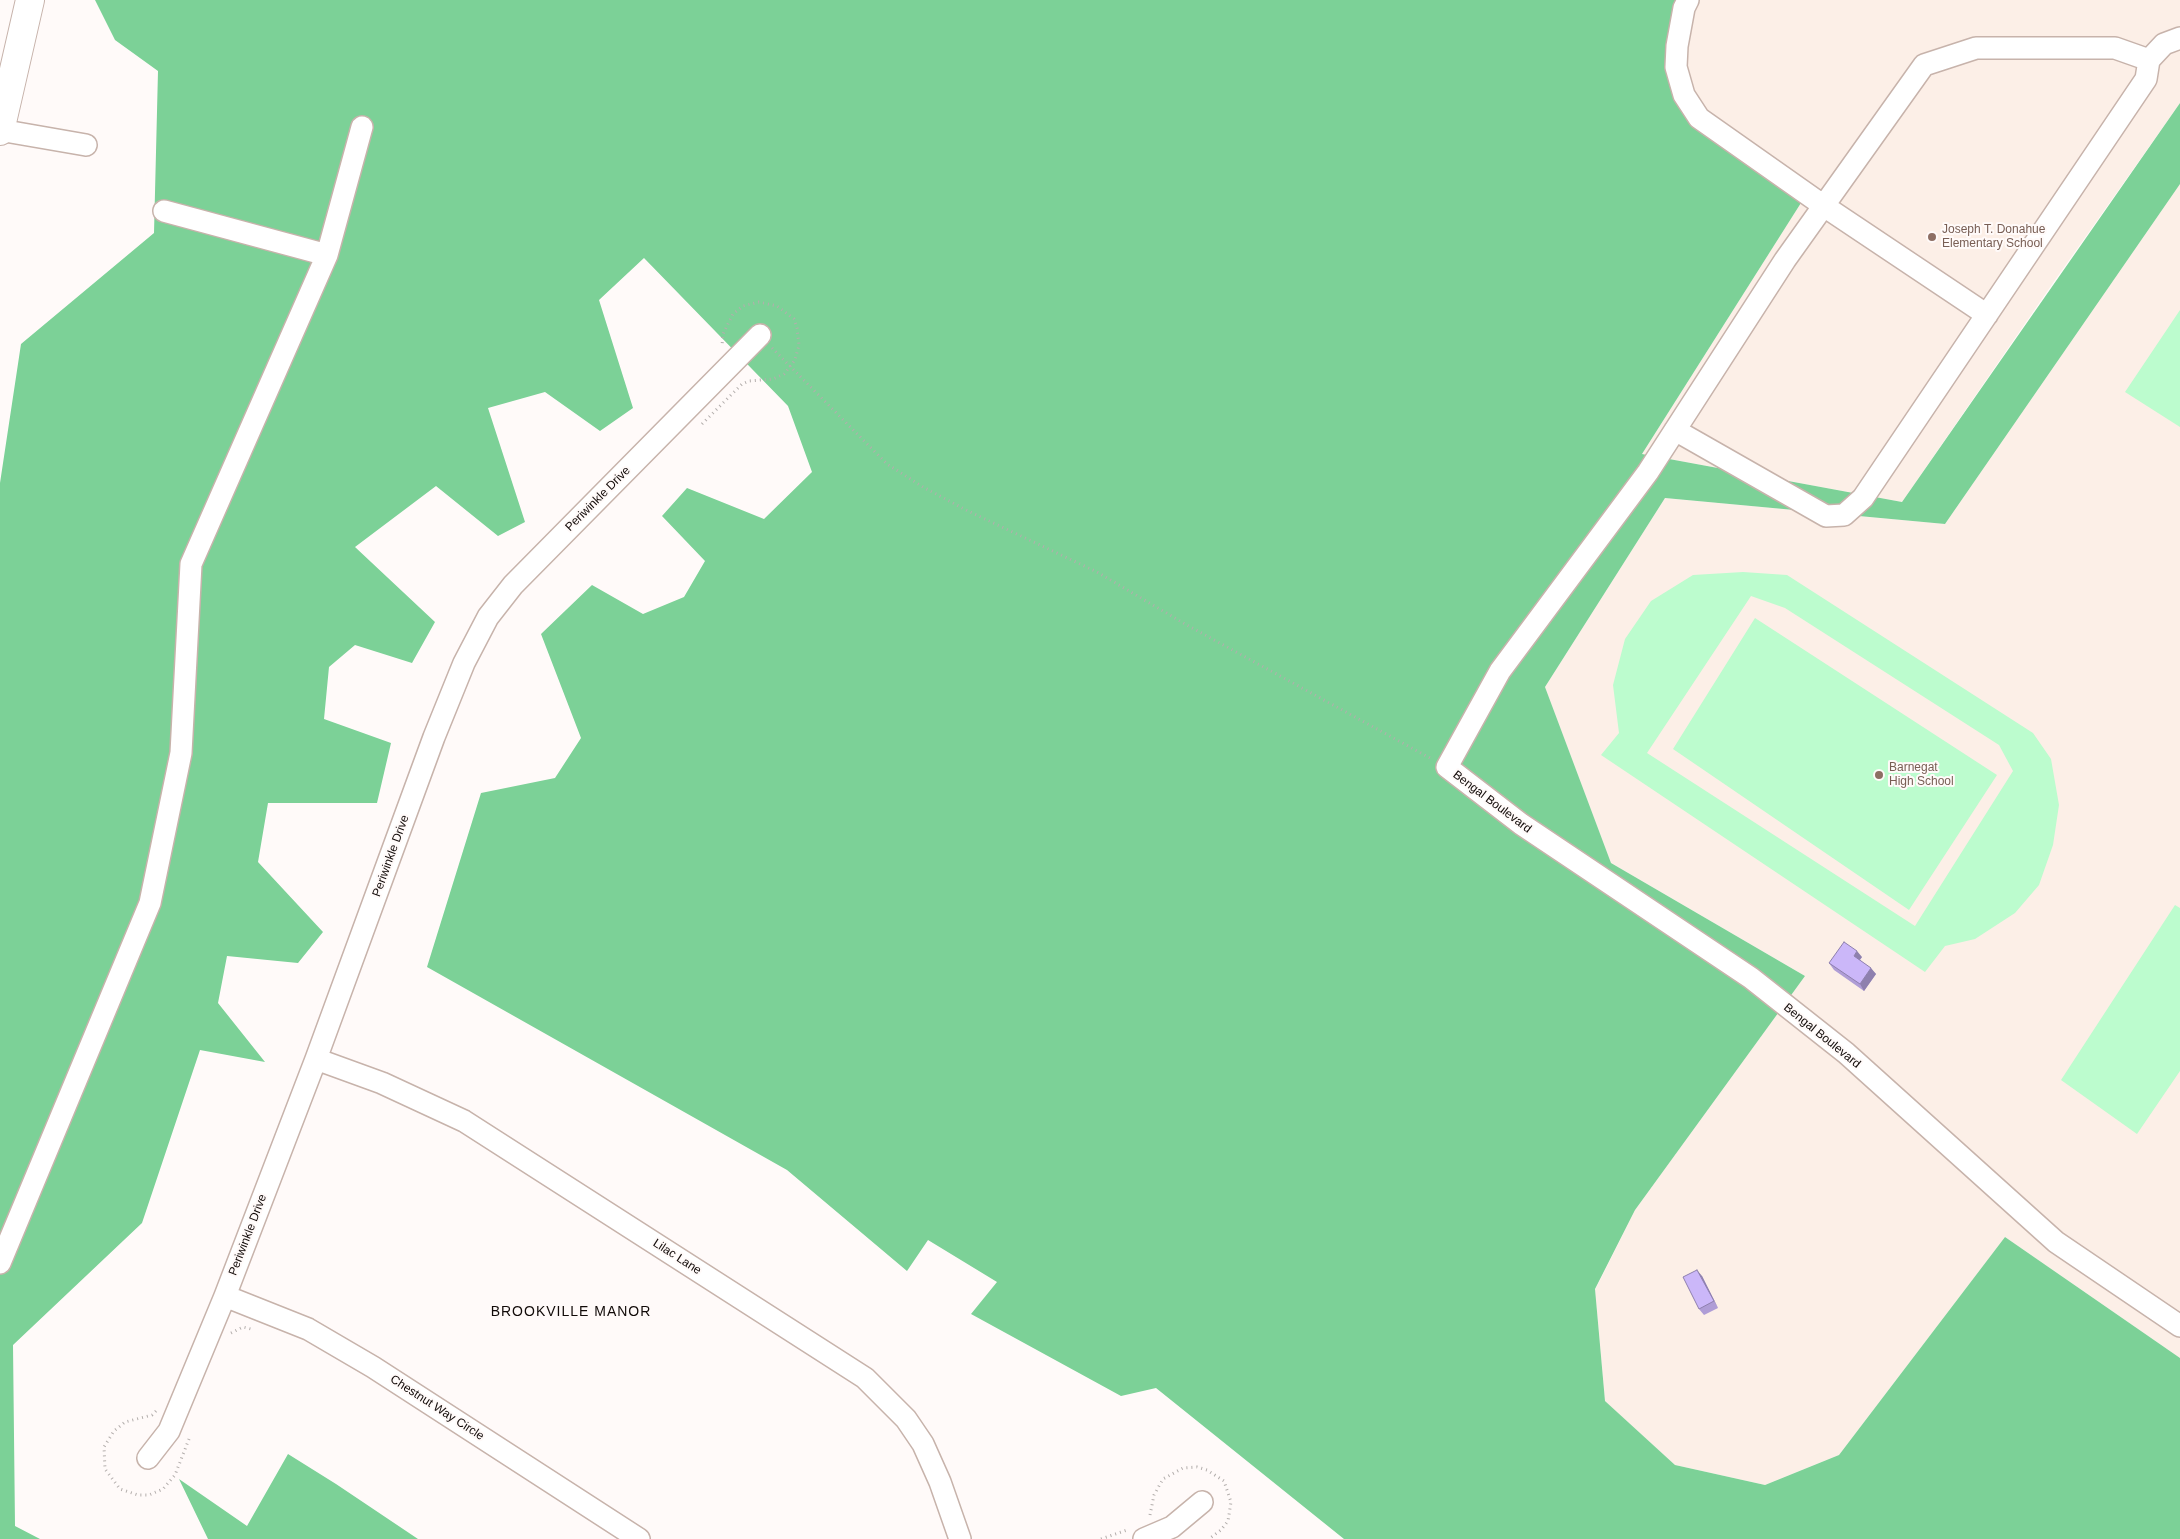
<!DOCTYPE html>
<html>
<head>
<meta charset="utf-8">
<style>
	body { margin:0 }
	canvas { display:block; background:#fffaf9 }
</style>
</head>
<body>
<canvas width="2180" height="1539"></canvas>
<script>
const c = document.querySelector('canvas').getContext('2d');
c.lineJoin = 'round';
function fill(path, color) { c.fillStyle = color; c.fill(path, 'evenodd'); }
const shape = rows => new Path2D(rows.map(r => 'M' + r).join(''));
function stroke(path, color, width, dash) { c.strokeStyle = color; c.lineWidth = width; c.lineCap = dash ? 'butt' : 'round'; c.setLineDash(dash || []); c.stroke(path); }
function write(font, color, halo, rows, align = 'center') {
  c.font = font + ' Arial,sans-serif'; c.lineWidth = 4; c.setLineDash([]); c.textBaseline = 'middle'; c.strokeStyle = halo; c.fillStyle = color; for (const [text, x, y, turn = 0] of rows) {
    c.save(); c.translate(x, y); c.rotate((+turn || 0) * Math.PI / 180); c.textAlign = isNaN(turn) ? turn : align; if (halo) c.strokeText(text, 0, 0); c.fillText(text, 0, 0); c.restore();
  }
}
fill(shape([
	[1684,0,2180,0,2180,103,2055,280,1902,502,1642,454,1806,195,1689,107,1671,44],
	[2180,184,2180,1358,2005,1237,1839,1455,1765,1485,1675,1465,1605,1401,1595,1290,1635,1210,1805,976,1611,863,1545,687,1665,498,1945,524]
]), '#fcefe7');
fill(shape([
	[2180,310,2180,427,2125,392],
	[1743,572,1787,575,2033,733,2051,759,2059,805,2053,845,2039,885,2015,913,1975,939,1945,946,1925,972,1601,755,1619,733,1613,685,1625,639,1651,601,1693,575],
	[1751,596,1785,608,1999,745,2013,771,1915,926,1647,753],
	[1755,618,1997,775,1909,910,1673,749],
	[2175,905,2180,908,2180,1071,2137,1134,2061,1080]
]), '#bcfcce');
fill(shape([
	[95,0,1684,0,1671,44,1689,107,1806,195,1642,454,1902,502,2180,103,2180,184,1945,524,1665,498,1545,687,1611,863,1805,976,1635,1210,1595,1289,1605,1401,1675,1465,1765,1485,1839,1455,2005,1237,2180,1358,2180,1539,1344,1539,1156,1388,1121,1396,971,1314,997,1282,928,1240,907,1271,787,1170,427,967,481,793,555,778,581,738,541,634,592,585,643,614,684,597,705,561,662,516,687,488,764,519,812,472,788,406,644,258,599,300,633,408,600,431,545,392,488,408,525,522,498,536,436,486,355,547,435,622,412,663,355,645,329,667,324,719,391,743,377,803,268,803,258,862,323,932,298,963,227,956,218,1003,265,1062,200,1050,142,1223,13,1345,15,1526,40,1539,0,1539,0,483,21,344,154,233,158,71,115,40],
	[288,1454,336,1484,418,1539,208,1539,179,1479,247,1526]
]), '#7cd197');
const minor = shape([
	[1688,0,1684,8,1677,46,1676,67,1684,95,1699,118,1824,206,1987,315],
	[2149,60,2164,44,2180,38],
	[0,130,86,145],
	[164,211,327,255],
	[1675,430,1826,516,1844,515,1863,498,2146,79,2149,60,2115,48,1976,48,1924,65,1785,260,1648,472,1500,671,1447,767,1521,824,1751,978,1846,1053,2056,1242,2180,1326],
	[316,1059,382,1083,464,1121,865,1378,906,1419,923,1444,940,1482,960,1539],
	[0,1263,150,903,181,753,191,564,327,255,362,127],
	[225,1296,308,1329,373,1367,639,1539],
	[148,1458,169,1431,225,1296,316,1059,434,737,464,663,488,617,513,585,760,335],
	[1144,1539,1172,1527,1202,1502]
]);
const highway = shape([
	[0,131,30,0]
]);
stroke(minor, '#c7b3ab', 24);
stroke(highway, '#c7b3ab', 30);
stroke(shape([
	[772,348,887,464,923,487,966,510,1097,572,1185,624,1430,758],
	[702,424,742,384,749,381,773,379,784,374,795,360,799,345,797,328,794,319,777,306,759,302,743,306,733,314,723,334,722,346],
	[231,1333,243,1327,251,1329],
	[156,1411,152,1415,125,1422,114,1431,104,1447,105,1469,120,1489,138,1495,149,1495,163,1489,175,1475,189,1439],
	[1150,1515,1154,1495,1163,1479,1183,1468,1197,1467,1207,1470,1224,1481,1231,1502,1228,1521,1221,1530,1209,1539],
	[1101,1539,1127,1530]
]), '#b3aeac', 3, [1, 4]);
stroke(minor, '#fff', 21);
stroke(highway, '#fff', 28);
fill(shape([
	[1862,957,1860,960,1876,974,1864,991,1834,970,1829,963],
	[1702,1276,1718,1308,1704,1315,1699,1309]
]), '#af9dd6');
fill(shape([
	[1857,951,1862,957,1858,962,1854,956],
	[1871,968,1876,974,1864,991,1860,984],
	[1697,1270,1702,1276,1718,1308,1714,1301]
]), '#8e80ae');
const building = shape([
	[1844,942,1857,951,1854,956,1871,968,1860,984,1829,963,1844,942],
	[1697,1270,1714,1301,1699,1309,1683,1277,1697,1270]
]);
fill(building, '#cbb7f9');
stroke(building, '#8e80ae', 1);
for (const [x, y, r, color] of [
	[1932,237,5,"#8d6e63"],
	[1879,775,5,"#8d6e63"]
]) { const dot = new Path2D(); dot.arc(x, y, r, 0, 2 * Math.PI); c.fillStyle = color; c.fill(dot); stroke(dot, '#fffaf9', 2); }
write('12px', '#785e54', '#fffaf9', [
	["Joseph T. Donahue",1942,230],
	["Elementary School",1942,244],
	["Barnegat",1889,768],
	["High School",1889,782]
], 'left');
write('12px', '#110a08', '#fffaf9', [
	["Periwinkle Drive",598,499,-45],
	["Bengal Boulevard",1492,802,37],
	["Periwinkle Drive",391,856,-70],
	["Bengal Boulevard",1822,1036,39],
	["Periwinkle Drive",248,1235,-69],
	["Lilac Lane",677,1257,33],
	["Chestnut Way Circle",437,1408,33]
]);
c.letterSpacing = '1px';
write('14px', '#110a08', '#fffaf9', [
	["BROOKVILLE MANOR",571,1312]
]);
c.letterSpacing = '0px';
</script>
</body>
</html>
